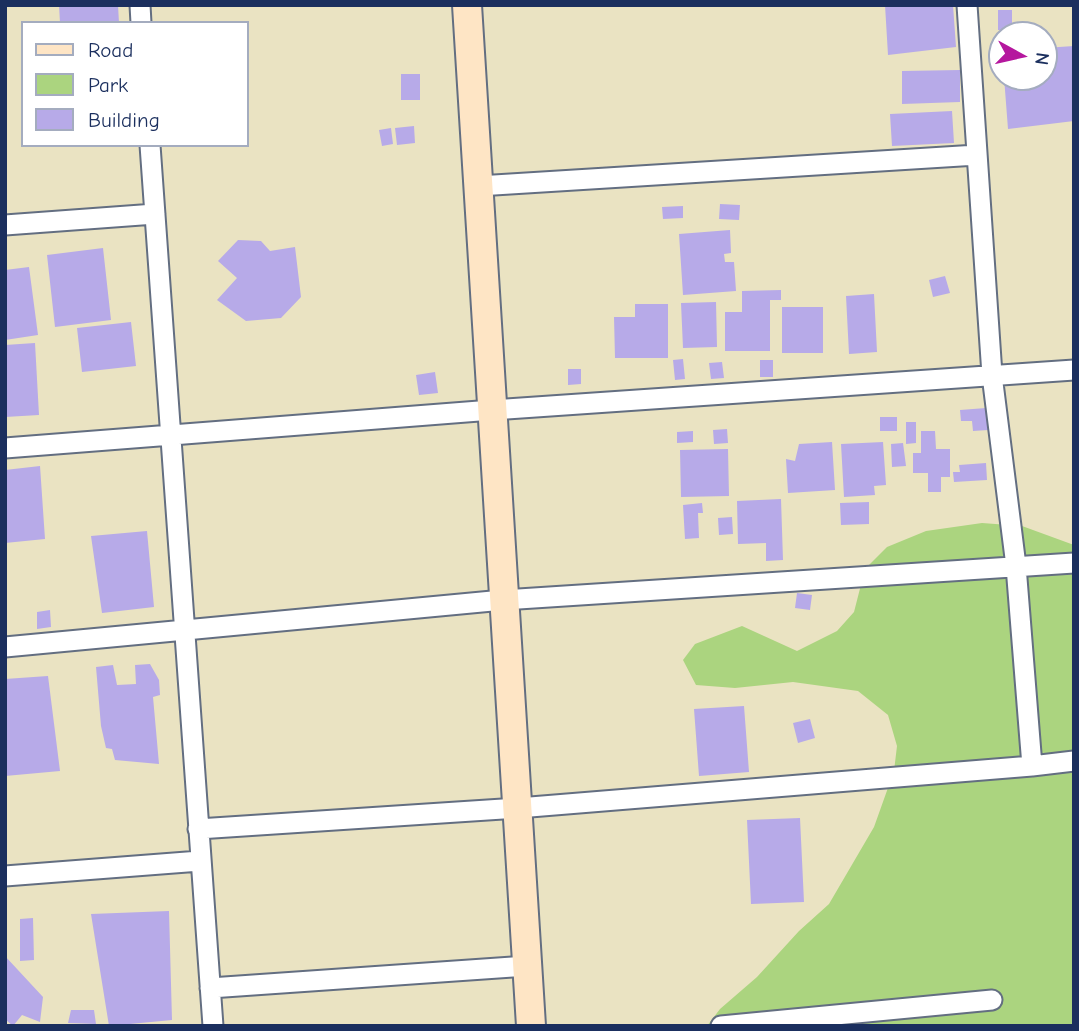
<!DOCTYPE html>
<html>
<head>
<meta charset="utf-8">
<style>
	body { margin:0 }
	#map { position:relative; width:1079px; height:1031px; overflow:hidden; background:#eae3c2; font-family:"Comic Neue",sans-serif }
	canvas { display:block }
	.frame { position:absolute; inset:0; border:7px solid #1b2f5e; pointer-events:none }
	.legend { position:absolute; left:21px; top:21px; width:228px; height:126px; box-sizing:border-box; background:#fff; border:2px solid #a4acbf; margin:0; padding:9px 12px; list-style:none; font-size:21px; color:#1b2f5e }
	.legend li { display:flex; align-items:center; gap:14px; height:35px }
	.legend b { width:35px; border:2px solid #a4acbf }
	.north { position:absolute; left:988px; top:21px; width:70px; height:70px; box-sizing:border-box; background:#fff; border:2px solid #a4acbf; border-radius:50%; rotate:98deg; font-size:19px; font-weight:700; line-height:28px; text-align:center; color:#1b2f5e }
	.north::after { content:''; display:block; margin:auto; width:24px; height:32px; background:#b5179e; clip-path:polygon(50% 0,100% 100%,50% 72%,0 100%) }
</style>
</head>
<body>
<div id="map">
<canvas width="1079" height="1031"></canvas>
<div class="frame"></div>
<ul class="legend">
<li><b style="height:9px;background:#fee5c5"></b>Road</li>
<li><b style="height:19px;background:#abd47f"></b>Park</li>
<li><b style="height:19px;background:#b7aae8"></b>Building</li>
</ul>
<div class="north">N</div>
</div>
<script>
const c = document.querySelector('canvas').getContext('2d');
c.lineJoin = 'round';
function fill(path, color) { c.fillStyle = color; c.fill(path, 'evenodd'); }
const shape = rows => new Path2D(rows.map(r => 'M' + r).join(''));
function stroke(path, color, width, dash) { c.strokeStyle = color; c.lineWidth = width; c.lineCap = dash ? 'butt' : 'round'; c.setLineDash(dash || []); c.stroke(path); }
fill(shape([
	[982,523,1022,526,1074,545,1074,1026,707,1026,720,1009,757,977,799,931,829,904,874,827,894,771,897,746,888,715,858,691,793,682,735,688,696,685,683,660,695,644,742,626,797,651,837,631,854,612,865,569,887,547,926,531]
]), '#abd47f');
fill(shape([
	[59,5,118,5,119,23,60,23],
	[885,5,953,5,956,47,888,55],
	[998,10,1012,10,1012,30,998,30],
	[1074,46,1074,121,1008,129,1004,77,1044,77,1044,48],
	[960,70,960,102,902,104,902,71],
	[401,74,420,74,420,100,401,100],
	[952,111,954,143,892,146,890,114],
	[414,126,415,143,397,145,395,128],
	[391,128,393,144,382,146,379,130],
	[720,204,740,205,739,220,719,219],
	[683,206,683,218,663,219,662,207],
	[730,230,731,253,724,254,725,262,734,262,736,291,683,295,679,234],
	[238,240,261,241,270,251,295,247,301,297,281,318,246,321,217,300,237,278,218,261],
	[103,248,111,320,55,327,47,255],
	[29,267,38,335,5,340,5,270],
	[945,276,950,293,933,297,929,280],
	[781,290,781,300,770,300,770,351,725,351,725,312,742,312,742,291],
	[874,294,877,352,849,354,846,296],
	[716,302,717,347,683,348,681,303],
	[635,304,668,304,668,358,615,358,614,317,635,317],
	[782,307,823,307,823,353,782,353],
	[131,322,136,366,82,372,77,328],
	[35,343,39,415,5,417,5,345],
	[683,359,685,379,675,380,673,360],
	[760,360,773,360,773,377,760,377],
	[722,362,724,378,711,379,709,363],
	[568,369,581,369,581,384,568,385],
	[435,372,438,393,419,395,416,375],
	[986,408,988,430,973,431,972,421,961,421,960,410],
	[880,417,897,417,897,431,880,431],
	[906,422,916,422,916,443,906,444],
	[727,429,728,443,714,444,713,430],
	[693,431,693,442,677,443,677,432],
	[921,431,935,431,936,449,950,449,950,477,941,477,941,492,928,492,928,473,913,473,913,453,921,453],
	[832,442,835,490,788,493,786,459,795,461,799,444],
	[883,442,886,485,874,486,875,495,844,497,841,444],
	[903,443,906,466,892,467,891,444],
	[728,449,729,496,681,497,680,450],
	[986,463,987,480,954,482,953,472,960,472,959,465],
	[40,466,45,539,5,543,5,470],
	[781,499,783,560,766,561,766,543,738,544,737,501],
	[869,502,869,524,841,525,840,503],
	[702,503,703,513,698,513,699,538,685,539,683,505],
	[732,517,733,534,719,535,718,518],
	[147,531,154,607,102,613,91,536],
	[797,593,812,595,810,610,795,608],
	[50,610,51,627,37,629,37,612],
	[150,664,159,680,160,695,153,697,159,764,115,760,112,749,106,748,101,726,96,667,113,665,117,685,136,684,135,665],
	[48,676,60,771,5,776,5,679],
	[744,706,749,772,699,776,694,709],
	[810,719,815,738,798,743,793,723],
	[800,818,804,902,751,904,747,820],
	[169,911,172,1020,109,1026,91,914],
	[33,918,34,960,20,961,20,919],
	[5,956,43,997,40,1022,22,1015,13,1026,5,1019],
	[71,1010,94,1010,96,1024,68,1023]
]), '#b7aae8');
const street = shape([
	[140,5,141,23],
	[150,145,213,1026],
	[478,186,977,155],
	[5,225,155,214],
	[5,448,492,410,1074,370],
	[5,647,503,600,1074,563],
	[1032,766,1074,761],
	[198,829,518,808,1032,766,1016,566,992,375,967,5],
	[5,876,200,861],
	[210,988,527,966],
	[721,1026,992,1000]
]);
const secondary = shape([
	[467,5,531,1026]
]);
stroke(street, '#636e81', 23);
stroke(secondary, '#636e81', 32);
stroke(street, '#fff', 19);
stroke(secondary, '#fee5c5', 28);
</script>
</body>
</html>
